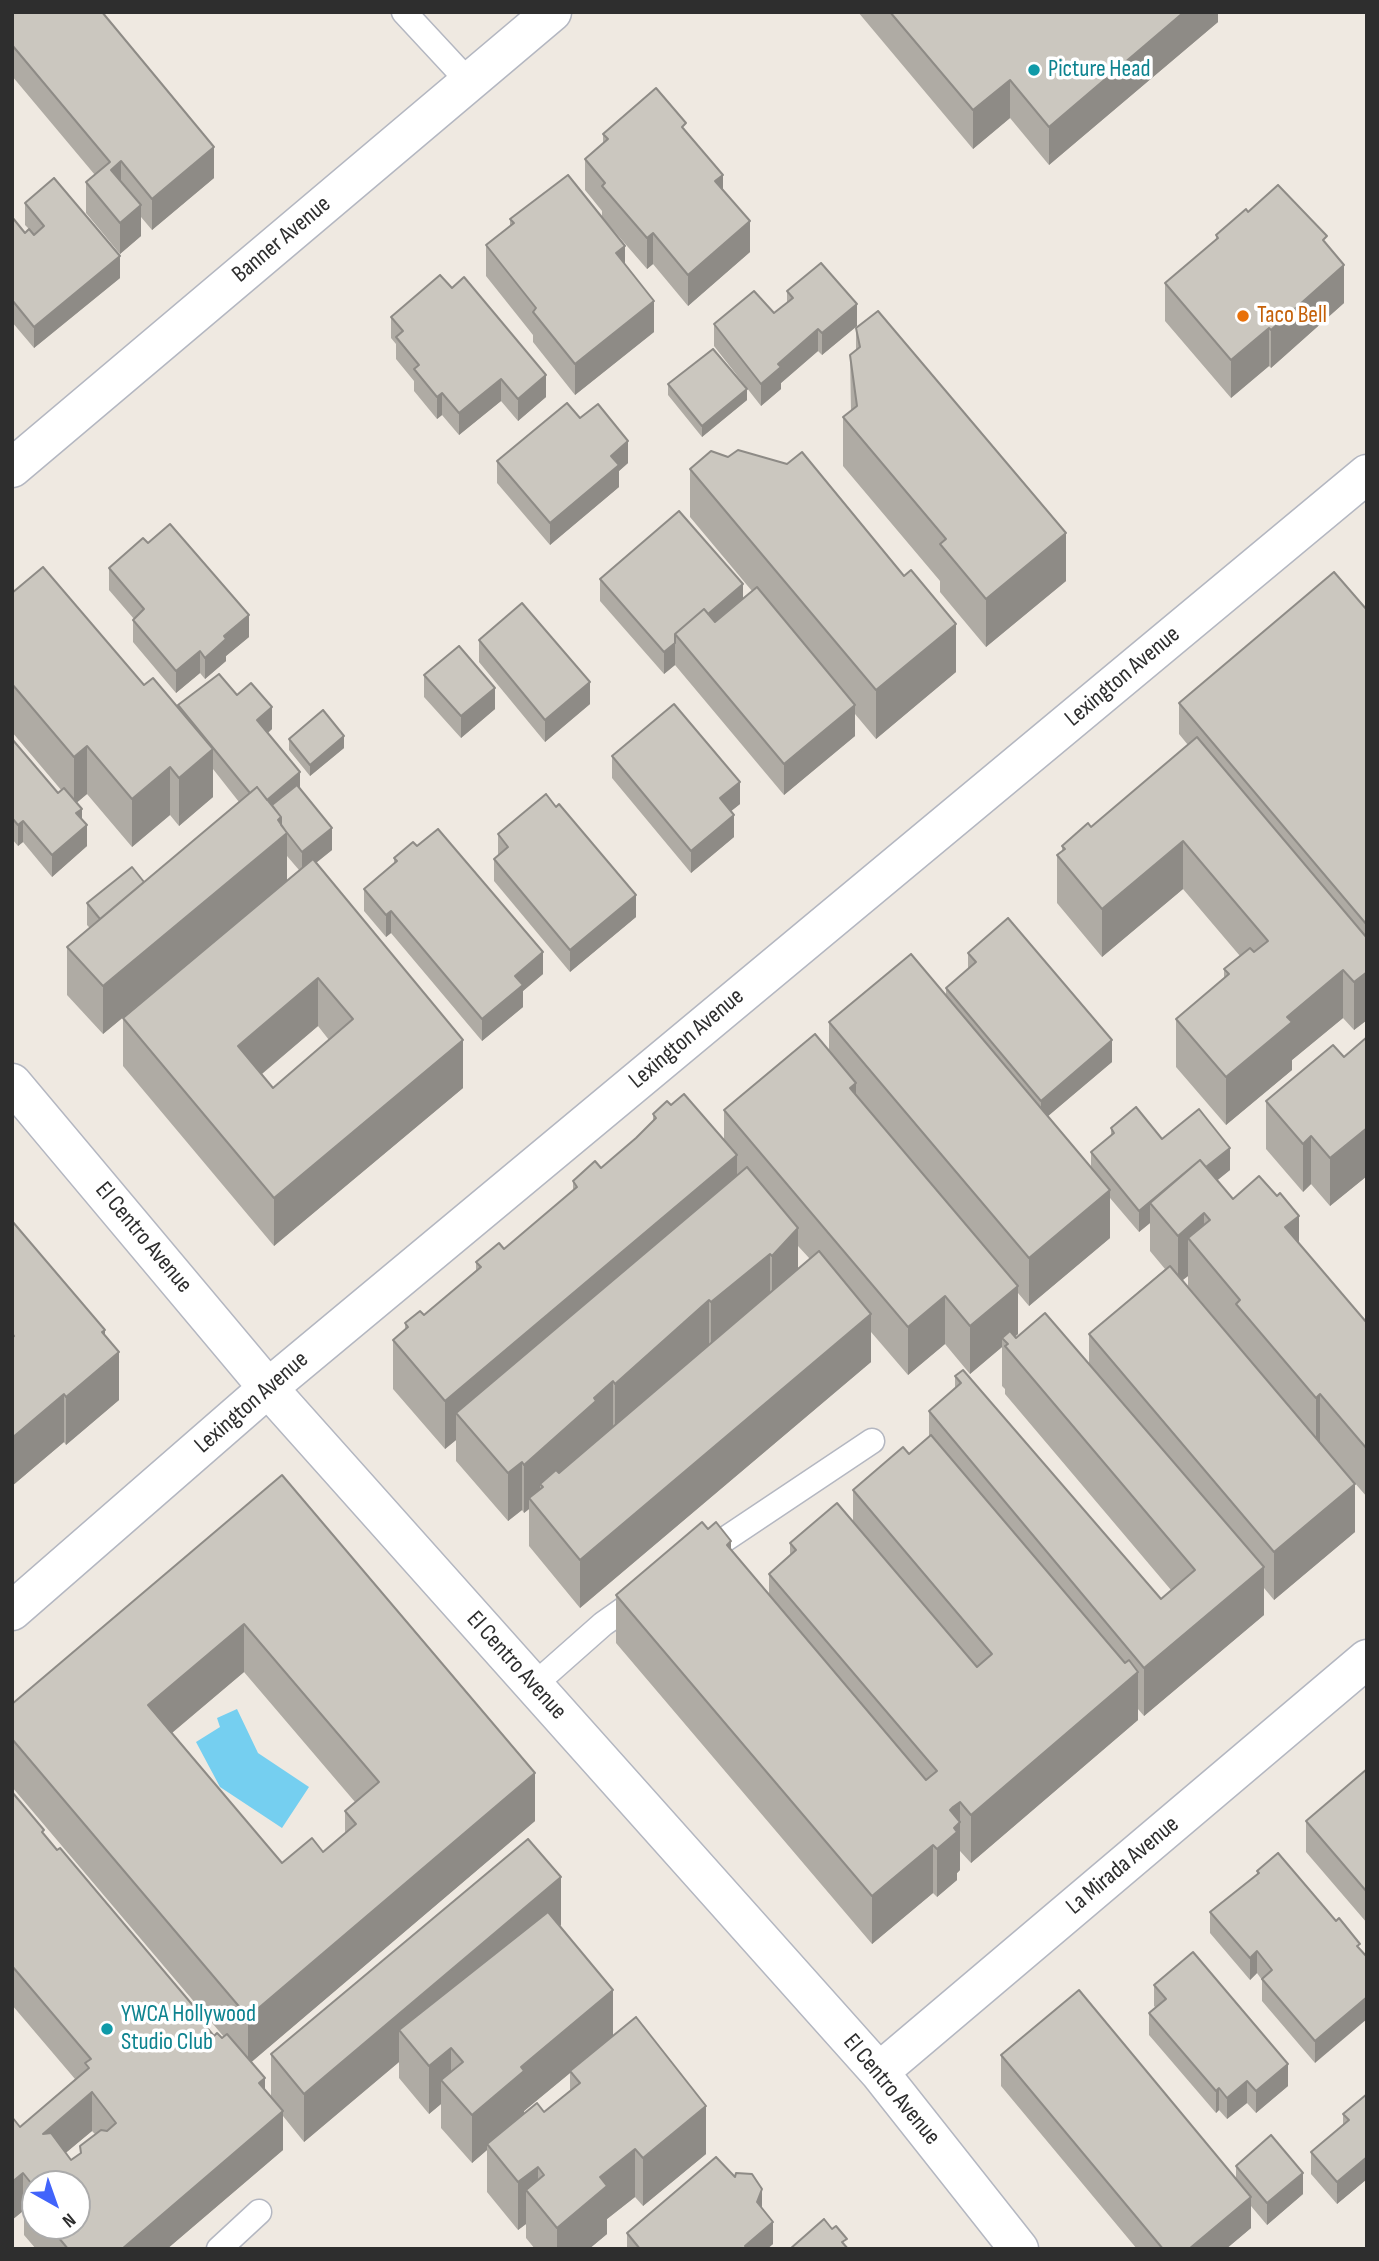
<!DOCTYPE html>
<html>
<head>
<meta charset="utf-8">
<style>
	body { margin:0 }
	#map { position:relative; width:1379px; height:2261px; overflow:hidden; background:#efe9e1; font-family:"Sofia Sans Condensed",sans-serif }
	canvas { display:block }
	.frame { position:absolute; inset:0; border:14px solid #2e2e2e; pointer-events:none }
	.north { position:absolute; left:21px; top:2170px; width:70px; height:70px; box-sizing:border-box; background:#fff; border:2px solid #ababab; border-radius:50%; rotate:140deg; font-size:19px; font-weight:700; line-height:28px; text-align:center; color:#2e2e2e }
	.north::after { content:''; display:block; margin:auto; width:24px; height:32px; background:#4264fb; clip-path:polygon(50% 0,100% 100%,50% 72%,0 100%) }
</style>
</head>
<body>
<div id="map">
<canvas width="1379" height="2261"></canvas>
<div class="frame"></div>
<div class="north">N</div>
</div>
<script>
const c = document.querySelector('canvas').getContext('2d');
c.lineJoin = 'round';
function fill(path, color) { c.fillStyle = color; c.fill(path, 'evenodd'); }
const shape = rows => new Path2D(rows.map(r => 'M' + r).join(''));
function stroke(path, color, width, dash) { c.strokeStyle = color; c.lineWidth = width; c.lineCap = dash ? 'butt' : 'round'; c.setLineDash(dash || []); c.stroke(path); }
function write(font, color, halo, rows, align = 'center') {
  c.font = font + ' "Sofia Sans Condensed",sans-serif'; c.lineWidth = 7; c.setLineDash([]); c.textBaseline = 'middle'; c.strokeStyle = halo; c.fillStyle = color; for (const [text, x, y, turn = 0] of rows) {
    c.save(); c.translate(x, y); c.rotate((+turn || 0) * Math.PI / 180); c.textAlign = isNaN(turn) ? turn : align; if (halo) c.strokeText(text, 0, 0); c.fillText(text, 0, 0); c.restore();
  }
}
fill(shape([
	[237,1709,258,1753,309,1787,282,1828,220,1787,196,1742,220,1727,217,1718]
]), '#75cff0');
const lane = shape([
	[404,12,469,82],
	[700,1556,872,1441],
	[534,1685,603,1624,644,1595],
	[219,2249,259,2212]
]);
const street = shape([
	[12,468,552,12],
	[12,1083,268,1388,879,2072,1019,2249],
	[12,1611,268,1388,1367,474],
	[879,2072,1367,1659]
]);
stroke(lane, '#b4b7c1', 27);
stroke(street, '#b4b7c1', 41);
stroke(lane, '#fff', 24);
stroke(street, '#fff', 38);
fill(shape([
	[12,12,214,178,152,230,141,217,141,236,120,254,86,213,86,182,95,175,12,76],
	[858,12,1218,12,1218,22,1049,165,1010,118,973,149],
	[686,132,723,189,750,252,688,306,653,264,647,269,602,217,602,211,585,190,585,159,603,143,603,134],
	[25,203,120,278,34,348,12,322,12,217,25,233,29,229,25,225],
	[1248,212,1344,303,1271,368,1269,366,1231,398,1165,321,1165,283,1216,240,1216,235],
	[510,219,625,264,654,332,575,395,533,342,533,335,486,276,486,245,510,226],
	[787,291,857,326,822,355,818,351,781,383,781,389,761,406,714,346,714,324,774,313,787,303],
	[391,317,546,397,518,421,501,401,459,435,442,415,437,419,414,391,414,381,396,359,396,344,391,338],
	[856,328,1066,581,986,647,940,592,940,581,843,466,843,417,851,411,850,355,856,350],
	[668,384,747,400,702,437,668,395],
	[580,418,628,463,619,471,619,487,550,545,497,483,497,461],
	[690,469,956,672,876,739,855,714,855,736,784,795,675,665,664,674,600,601,600,579,743,598,752,591,690,517],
	[148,543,249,637,226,656,226,661,205,679,200,673,176,693,133,642,133,620,134,619,109,590,109,568],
	[12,593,178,708,178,705,237,695,272,729,268,733,300,790,332,850,316,863,463,1088,274,1246,123,1066,123,1018,179,971,103,1034,67,995,67,947,90,928,87,925,87,903,144,882,239,802,213,769,213,797,179,826,170,815,132,847,87,794,76,803,82,819,87,846,52,877,23,842,18,846,12,839,12,739,58,793,62,791,12,732],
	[287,856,299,870,287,880],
	[318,1026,329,1040,273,1088,262,1074],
	[1367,610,1367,1020,1354,1030,1343,1018,1292,1060,1292,1070,1226,1125,1176,1067,1176,1019,1224,978,1224,969,1240,956,1183,889,1102,957,1057,903,1057,855,1062,852,1062,846,1091,827,1188,745,1179,734,1179,703],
	[479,640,590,704,545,742,479,662],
	[424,675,495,709,461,738,424,697],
	[289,739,344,748,310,776,289,750],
	[612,756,740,804,731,811,734,837,691,873,612,778],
	[498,834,636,917,570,972,494,881,494,859,498,856],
	[394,858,543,974,523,991,523,1007,482,1041,391,933,386,937,364,911,364,889,394,864],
	[968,953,1112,1062,1048,1116,1091,1167,1091,1152,1111,1136,1111,1128,1162,1139,1230,1170,1217,1180,1233,1199,1299,1243,1367,1323,1367,1497,1320,1443,1355,1532,1274,1600,1264,1588,1264,1615,1144,1716,1138,1709,1138,1720,971,1863,960,1851,960,1870,957,1873,957,1880,937,1897,933,1893,872,1944,616,1643,616,1595,708,1529,731,1551,769,1595,769,1574,790,1556,790,1543,853,1521,853,1490,909,1454,929,1436,929,1411,955,1389,955,1376,1161,1599,1171,1590,1005,1394,1005,1389,1002,1386,1002,1347,970,1374,945,1344,908,1375,871,1332,871,1362,580,1608,529,1546,529,1509,524,1513,522,1510,508,1521,456,1461,456,1440,445,1449,393,1389,393,1340,405,1330,405,1323,424,1315,476,1271,476,1262,504,1249,573,1191,573,1181,601,1168,636,1138,653,1122,653,1114,671,1105,724,1140,724,1110,829,1050,829,1022,946,995,946,988,968,969],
	[1110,1198,1139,1232,1150,1223,1150,1251,1165,1269,1089,1334,1089,1364,1015,1337,1018,1334,1018,1293,1029,1306,1110,1238],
	[798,1246,810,1259,798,1268],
	[1188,1276,1188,1286,1236,1343,1182,1280],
	[1367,1037,1367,1176,1330,1206,1311,1184,1303,1192,1266,1149,1266,1101,1344,1057],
	[12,1221,105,1335,119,1400,66,1445,64,1442,12,1486],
	[282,1475,535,1821,251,2062,265,2090,271,2097,271,2054,561,1925,560,1926,613,2036,706,2154,643,2206,635,2197,607,2219,607,2234,589,2249,535,2249,526,2238,526,2224,518,2230,487,2192,487,2150,472,2163,441,2128,441,2104,429,2114,399,2078,399,2062,304,2142,283,2116,283,2150,167,2249,36,2249,24,2235,24,2213,23,2211,12,2220,12,2117,20,2127,75,2079,12,2005,12,1792,44,1835,214,2036,222,2038,224,2037,12,1787,12,1704],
	[244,1672,355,1802,345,1811,345,1833,323,1852,282,1863,172,1733],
	[570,2073,570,2091,544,2112,524,2113,524,2111],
	[92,2131,95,2134,80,2146,80,2153,71,2160,65,2153],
	[35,2184,77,2226,35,2226],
	[1367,1769,1367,1923,1306,1852,1306,1821],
	[1257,1871,1336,1921,1315,2063,1262,2001,1262,1980,1257,1973,1250,1980,1210,1933,1210,1912,1257,1875],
	[1154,1985,1288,2086,1256,2113,1247,2103,1227,2119,1219,2110,1216,2113,1149,2035,1149,2013,1156,2008,1154,2006],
	[1001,2055,1236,2179,1236,2166,1303,2194,1267,2225,1251,2206,1251,2228,1226,2249,1137,2249,1001,2086],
	[1367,2094,1367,2179,1337,2204,1311,2174,1311,2152,1343,2125,1343,2114],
	[762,2209,773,2244,767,2249,627,2249,627,2233]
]), '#afaba4');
fill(shape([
	[1184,12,1218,12,1218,22,1049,165,1049,127],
	[1010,80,1010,118,973,149,973,110],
	[214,147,214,178,152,230,152,199],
	[121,161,121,192,111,170],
	[723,175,723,206,715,181],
	[141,205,141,236,120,254,120,223],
	[750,221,750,252,688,306,688,275],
	[653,233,653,264,647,269,647,238],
	[625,246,625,277,616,253],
	[120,256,120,278,34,348,34,327],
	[1344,265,1344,303,1271,368,1271,330],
	[654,301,654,332,575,395,575,364],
	[857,304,857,326,822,355,822,333],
	[1269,328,1269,366,1231,398,1231,360],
	[818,329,818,351,781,383,781,389,761,406,761,384,778,364],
	[546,375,546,397,518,421,518,399],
	[501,379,501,401,459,435,459,413],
	[747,389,747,400,702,437,702,426],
	[442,393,442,415,437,419,437,397],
	[628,441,628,463,619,471,619,487,550,545,550,523,611,456],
	[1066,533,1066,581,986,647,986,599],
	[743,584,743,606,690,652,679,639],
	[249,615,249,637,226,656,226,661,205,679,205,658,224,636],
	[956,624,956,672,876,739,876,690],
	[675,643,675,665,664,674,664,652],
	[200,651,200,673,176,693,176,671],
	[590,682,590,704,545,742,545,720],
	[495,688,495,709,461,738,461,716],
	[855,705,855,736,784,795,784,764],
	[272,707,272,729,257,742,257,720],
	[344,736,344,748,310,776,310,765],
	[87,746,87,794,74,805,74,757],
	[213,749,213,797,179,826,179,778],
	[170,767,170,815,132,847,132,799],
	[300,772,300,794,273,817,260,806],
	[740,782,740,804,720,820,720,798],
	[82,809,82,829,87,825,87,846,52,877,52,855,76,813],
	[734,815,734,837,691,873,691,851],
	[281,817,287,833,287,881,103,1034,103,986],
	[23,821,23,842,18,846,18,825],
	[332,828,332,850,302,874,302,852],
	[1183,841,1183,889,1102,957,1102,909],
	[636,895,636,917,570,972,570,950],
	[391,911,391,933,386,937,386,915],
	[543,952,543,974,523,991,523,1007,482,1041,482,1019,515,976],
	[1343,970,1343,1018,1292,1060,1292,1070,1226,1125,1226,1077,1287,1017],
	[1367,972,1367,1020,1354,1030,1354,982],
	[318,978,318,1026,238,1094,238,1046],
	[463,1040,463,1088,274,1246,274,1198],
	[1112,1040,1112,1062,1041,1122,1041,1101],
	[856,1083,856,1131,850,1088],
	[1367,1128,1367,1176,1330,1206,1330,1158],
	[1311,1136,1311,1184,1303,1192,1303,1144],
	[1230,1148,1230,1170,1181,1210,1181,1188],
	[737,1155,737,1203,456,1413,456,1440,445,1449,445,1401],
	[1175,1180,1175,1202,1150,1203,1150,1223,1139,1232,1139,1211],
	[1110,1190,1110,1238,1029,1306,1029,1258],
	[1204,1213,1204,1257,1188,1238,1188,1276,1178,1284,1178,1236],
	[1299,1216,1299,1264,1285,1227],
	[798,1228,798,1276,772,1304,772,1256],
	[770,1254,770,1302,711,1350,711,1302],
	[1018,1286,1018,1334,1007,1343,1002,1338,1002,1347,970,1374,970,1326],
	[945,1296,945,1344,908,1375,908,1327],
	[709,1300,709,1348,615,1432,615,1384],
	[871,1314,871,1362,580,1608,580,1560],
	[105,1330,105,1365,119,1352,119,1400,66,1445,66,1397,102,1332],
	[613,1381,613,1429,543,1487,540,1484,540,1498,529,1498,529,1509,524,1513,524,1465,594,1398],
	[64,1394,64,1442,12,1486,12,1438],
	[1320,1394,1320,1443,1316,1446,1316,1398],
	[522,1462,522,1510,508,1521,508,1473],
	[1355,1484,1355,1532,1274,1600,1274,1552],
	[731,1541,731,1589,727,1545],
	[1264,1567,1264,1615,1144,1716,1144,1668],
	[244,1624,244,1672,148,1753,148,1705],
	[1138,1672,1138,1720,971,1863,971,1815],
	[535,1773,535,1821,248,2065,248,2017],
	[960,1802,960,1870,957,1873,957,1880,937,1897,937,1849,950,1810],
	[933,1845,933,1893,872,1944,872,1896],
	[561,1877,561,1925,415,2049,399,2030,399,2062,304,2142,304,2094],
	[1257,1951,1257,1973,1250,1980,1250,1958],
	[613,1990,613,2038,570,2071,570,2073,524,2111,524,2119,487,2144,487,2150,472,2163,472,2115,521,2067],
	[1367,1997,1367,2019,1315,2063,1315,2041],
	[451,2048,451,2091,441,2080,441,2104,429,2114,429,2066],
	[1288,2064,1288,2086,1256,2113,1256,2091],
	[265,2078,265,2117,259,2083],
	[1247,2081,1247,2103,1227,2119,1227,2098],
	[1219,2088,1219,2110,1216,2113,1216,2091],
	[92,2092,92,2131,43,2172,43,2134],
	[706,2106,706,2154,643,2206,643,2158],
	[283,2111,283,2150,167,2249,122,2249],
	[635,2149,635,2197,607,2219,607,2234,589,2249,557,2249,557,2228,600,2177],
	[1367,2157,1367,2179,1337,2204,1337,2182],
	[538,2167,538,2204,526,2190,526,2224,518,2230,518,2182],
	[23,2173,23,2211,12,2220,12,2182],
	[1303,2173,1303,2194,1267,2225,1267,2203],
	[762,2189,762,2211,757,2202],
	[1251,2197,1251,2228,1226,2249,1189,2249],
	[773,2222,773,2244,767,2249,745,2249,745,2246]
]), '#8e8b86');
const building = shape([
	[12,12,102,12,214,147,152,199,121,161,111,170,141,205,120,223,86,182,110,162,12,45,12,12],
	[890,12,1184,12,1049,127,1010,80,973,110,890,12],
	[656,88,686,123,682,127,723,175,715,181,750,221,688,275,653,233,647,238,602,186,605,183,585,159,608,139,603,134,656,88],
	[568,175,625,246,616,253,654,301,575,364,533,312,536,308,486,245,514,223,510,219,568,175],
	[54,178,120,256,34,327,12,300,12,217,25,233,29,229,34,235,44,226,25,203,54,178],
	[1278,185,1327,236,1323,240,1344,265,1271,330,1269,328,1231,360,1165,283,1218,238,1216,235,1246,209,1248,212,1278,185],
	[821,263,857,304,822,333,818,329,778,364,781,367,761,384,714,324,754,291,774,313,793,298,787,291,821,263],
	[440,275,452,288,464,277,546,375,518,399,501,379,459,413,442,393,437,397,414,369,419,365,396,337,403,331,391,317,440,275],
	[878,311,1066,533,986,599,940,544,946,539,843,417,857,406,850,355,860,347,856,328,878,311],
	[713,349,747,389,702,426,668,384,713,349],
	[567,403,580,418,598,404,628,441,611,456,619,465,550,523,497,461,567,403],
	[738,450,787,464,802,452,904,576,911,570,956,624,876,690,690,469,711,451,728,457,738,450],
	[679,511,743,584,708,614,704,609,675,634,675,643,664,652,600,579,679,511],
	[170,524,249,615,224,636,226,639,205,658,200,651,176,671,133,620,144,609,109,568,143,538,148,543,170,524],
	[43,567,144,685,153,678,213,749,179,778,170,767,132,799,87,746,74,757,12,684,12,593,43,567],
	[1334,572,1367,610,1367,925,1179,703,1334,572],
	[757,587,855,705,784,764,675,634,704,609,715,622,757,587],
	[522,603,590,682,545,720,479,640,522,603],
	[459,646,495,688,461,716,424,675,459,646],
	[219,674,237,695,251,683,272,707,257,720,300,772,267,800,257,787,250,793,178,705,219,674],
	[674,704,740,782,720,798,734,815,691,851,612,756,674,704],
	[323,710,344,736,310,765,289,739,323,710],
	[1197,737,1367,938,1367,972,1354,982,1343,970,1287,1017,1292,1022,1226,1077,1176,1019,1229,974,1224,969,1250,948,1254,952,1268,941,1183,841,1102,909,1057,855,1065,849,1062,846,1088,823,1091,827,1197,737],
	[12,739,58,793,64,788,82,809,76,813,87,825,52,855,23,821,18,825,12,818,12,739],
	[297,785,332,828,302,852,281,825,281,817,272,805,297,785],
	[257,787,281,817,278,820,287,833,103,986,67,947,257,787],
	[546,794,556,807,559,804,636,895,570,950,494,859,508,847,498,834,546,794],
	[438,829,543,952,515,976,523,985,482,1019,391,911,386,915,364,889,397,861,394,858,413,842,417,846,438,829],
	[313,859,463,1040,274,1198,123,1018,313,859],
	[318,978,353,1019,273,1088,238,1046,318,978],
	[132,867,144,882,100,919,87,903,132,867],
	[1008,918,1112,1040,1041,1101,946,988,976,962,968,953,1008,918],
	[911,954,1110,1190,1029,1258,829,1022,911,954],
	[815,1034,856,1083,850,1088,1018,1286,970,1326,945,1296,908,1327,724,1110,815,1034],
	[1367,1037,1367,1128,1330,1158,1311,1136,1303,1144,1266,1101,1333,1045,1344,1057,1367,1037],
	[684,1094,737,1155,445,1401,393,1340,408,1327,405,1323,420,1311,424,1315,481,1267,476,1262,499,1243,504,1249,577,1187,573,1181,595,1161,601,1168,636,1138,656,1118,653,1114,667,1101,671,1105,684,1094],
	[1136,1107,1162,1139,1199,1109,1230,1148,1206,1167,1200,1160,1139,1211,1091,1152,1114,1133,1111,1128,1136,1107],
	[1200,1160,1233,1199,1259,1176,1277,1196,1280,1193,1299,1216,1285,1227,1367,1323,1367,1449,1320,1394,1316,1398,1236,1304,1240,1300,1188,1238,1210,1220,1204,1213,1178,1236,1150,1203,1200,1160],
	[747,1167,798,1228,772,1256,770,1254,711,1302,709,1300,615,1384,613,1381,594,1398,596,1401,524,1465,522,1462,508,1473,456,1413,747,1167],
	[12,1221,105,1330,102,1332,119,1352,66,1397,64,1394,12,1438,12,1338,14,1336,12,1333,12,1221],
	[819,1251,871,1314,580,1560,529,1498,543,1487,540,1484,556,1470,559,1473,819,1251],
	[1170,1266,1355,1484,1274,1552,1089,1334,1170,1266],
	[1045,1313,1264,1567,1144,1668,929,1411,961,1383,955,1376,963,1370,1161,1599,1195,1570,1005,1346,1008,1344,1002,1338,1010,1331,1016,1338,1045,1313],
	[931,1435,1125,1663,1129,1660,1138,1672,971,1815,960,1802,953,1807,950,1810,960,1822,954,1828,957,1832,937,1849,933,1845,872,1896,616,1595,702,1522,708,1529,716,1522,731,1541,727,1545,926,1780,937,1771,769,1574,796,1550,790,1543,837,1503,977,1667,992,1654,853,1490,903,1447,909,1454,931,1435],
	[282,1475,535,1773,248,2017,12,1739,12,1704,282,1475],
	[244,1624,379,1782,345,1811,356,1824,323,1852,312,1838,282,1863,148,1705,244,1624],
	[1367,1769,1367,1892,1306,1821,1367,1769],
	[12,1792,44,1830,42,1832,57,1850,60,1848,201,2015,198,2017,214,2036,217,2033,222,2038,227,2034,265,2078,259,2083,283,2111,122,2249,68,2249,49,2226,77,2226,77,2184,35,2184,35,2210,24,2197,35,2188,23,2173,12,2182,12,2117,20,2127,89,2068,85,2063,91,2059,12,1966,12,1792],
	[92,2092,116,2123,107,2131,101,2130,80,2146,81,2153,71,2160,51,2133,43,2134,92,2092],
	[528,1839,561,1877,304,2094,271,2054,528,1839],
	[1278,1853,1336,1921,1339,1918,1360,1944,1357,1946,1367,1957,1367,1997,1315,2041,1262,1979,1272,1970,1257,1951,1250,1958,1210,1912,1259,1873,1257,1871,1278,1853],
	[548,1912,613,1990,521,2067,524,2071,472,2115,441,2080,463,2062,451,2048,429,2066,399,2030,548,1912],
	[1193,1952,1288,2064,1256,2091,1247,2081,1227,2098,1219,2088,1216,2091,1149,2013,1166,1999,1154,1985,1193,1952],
	[1079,1990,1251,2197,1189,2249,1163,2249,1001,2055,1079,1990],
	[636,2017,706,2106,643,2158,635,2149,600,2177,607,2186,557,2228,526,2190,544,2175,538,2167,518,2182,487,2144,537,2103,544,2112,580,2083,570,2071,636,2017],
	[1367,2094,1367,2157,1337,2182,1311,2152,1349,2120,1343,2114,1367,2094],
	[1271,2135,1303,2173,1267,2203,1236,2166,1271,2135],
	[716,2157,735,2177,736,2173,752,2174,762,2189,757,2202,773,2222,745,2246,747,2249,640,2249,627,2233,716,2157],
	[824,2219,832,2229,836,2226,847,2239,842,2242,848,2249,790,2249,824,2219]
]);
fill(building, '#cbc7bf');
stroke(building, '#8e8b86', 2);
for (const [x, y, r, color] of [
	[1034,70,7,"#0f9aa8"],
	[1243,316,7,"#e8710a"],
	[107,2029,7,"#0f9aa8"]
]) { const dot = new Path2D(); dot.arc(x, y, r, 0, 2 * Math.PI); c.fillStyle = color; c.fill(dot); stroke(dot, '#fff', 2.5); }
write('24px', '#0d838f', '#fff', [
	["Picture Head",1048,70],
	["YWCA Hollywood",121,2015],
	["Studio Club",121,2043]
], 'left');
write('24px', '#2e2e2e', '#fff', [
	["Banner Avenue",282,240,-40],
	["Lexington Avenue",1123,677,-40],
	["Lexington Avenue",687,1039,-40],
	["El Centro Avenue",143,1238,50],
	["Lexington Avenue",252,1403,-41],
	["El Centro Avenue",516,1666,48],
	["La Mirada Avenue",1123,1866,-40],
	["El Centro Avenue",891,2090,50]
]);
write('24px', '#c56008', '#fff', [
	["Taco Bell",1257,316]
], 'left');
</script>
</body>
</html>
